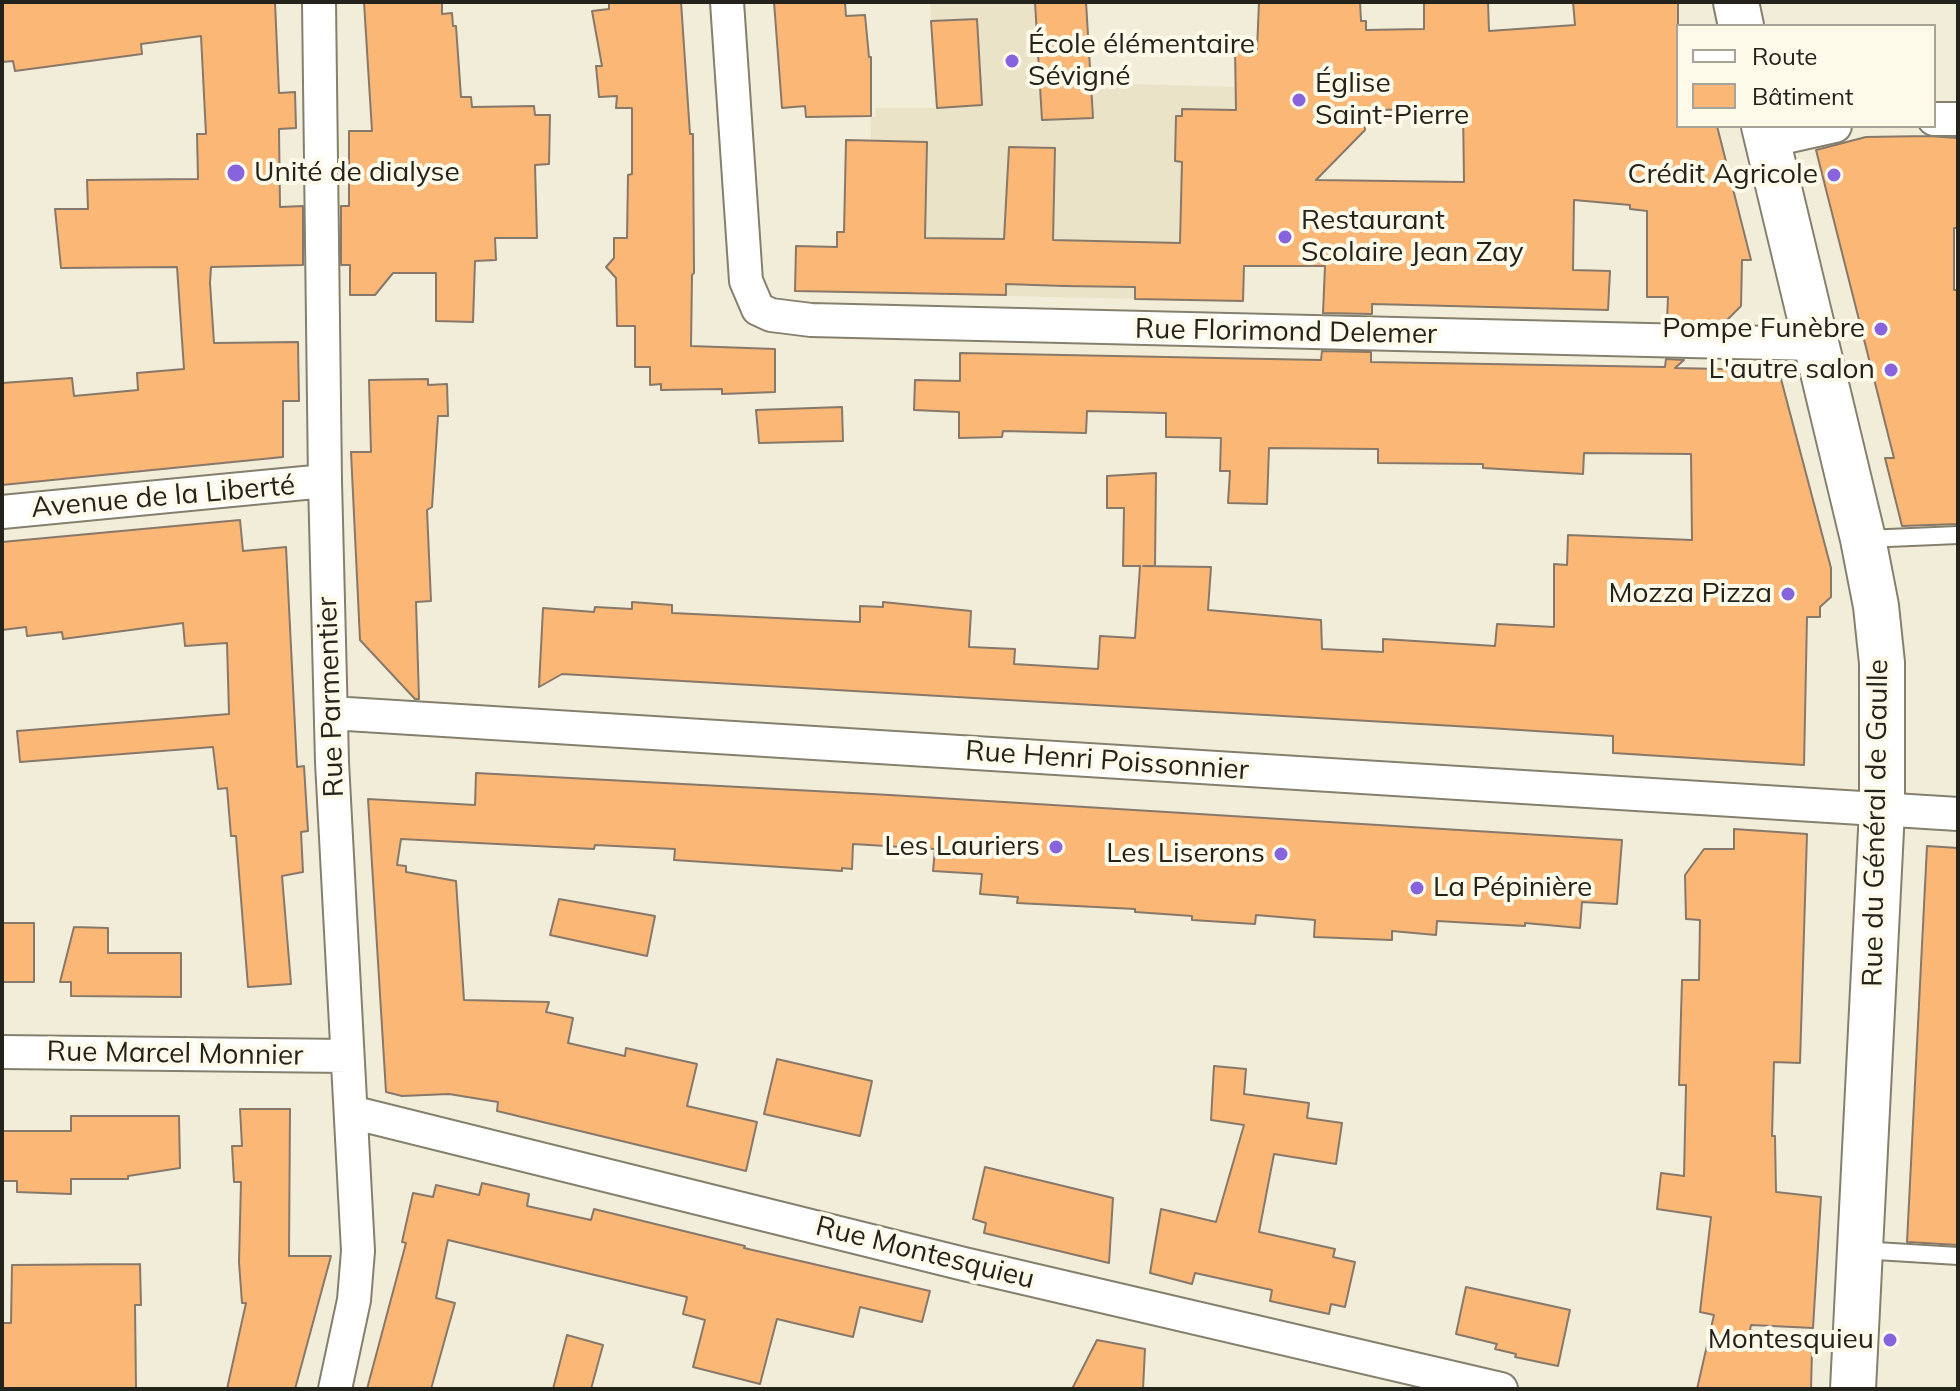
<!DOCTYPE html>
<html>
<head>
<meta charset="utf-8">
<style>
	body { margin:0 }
	#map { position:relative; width:1960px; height:1391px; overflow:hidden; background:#f2edd8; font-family:Mulish,sans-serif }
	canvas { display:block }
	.frame { position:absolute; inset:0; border:4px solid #24231b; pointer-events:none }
	.legend { position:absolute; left:1676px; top:24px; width:260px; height:104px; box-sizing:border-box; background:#fefae9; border:2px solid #a7a497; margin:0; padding:10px 14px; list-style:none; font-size:24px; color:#24231b }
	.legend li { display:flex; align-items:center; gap:16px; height:40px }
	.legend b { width:40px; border:2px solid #a7a497 }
</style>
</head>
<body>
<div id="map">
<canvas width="1960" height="1391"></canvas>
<div class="frame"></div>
<ul class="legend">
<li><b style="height:10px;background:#fff"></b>Route</li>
<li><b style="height:22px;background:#fbb776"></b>Bâtiment</li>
</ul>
</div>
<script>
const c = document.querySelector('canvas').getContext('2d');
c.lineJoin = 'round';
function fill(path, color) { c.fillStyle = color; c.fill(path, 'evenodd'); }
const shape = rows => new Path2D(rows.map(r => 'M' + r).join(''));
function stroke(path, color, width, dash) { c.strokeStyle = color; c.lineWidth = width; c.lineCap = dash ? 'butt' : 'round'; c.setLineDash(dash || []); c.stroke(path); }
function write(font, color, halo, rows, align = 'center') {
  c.font = font + ' Mulish,sans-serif'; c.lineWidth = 8; c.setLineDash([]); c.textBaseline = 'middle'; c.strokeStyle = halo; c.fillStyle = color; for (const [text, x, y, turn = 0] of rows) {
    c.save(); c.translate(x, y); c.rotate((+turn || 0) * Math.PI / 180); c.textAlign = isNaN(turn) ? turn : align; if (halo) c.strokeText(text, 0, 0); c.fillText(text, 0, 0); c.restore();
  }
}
fill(shape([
	[930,2,1087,2,1091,83,1236,87,1244,251,1243,301,859,293,860,232,870,232,871,117,876,117,875,108,937,108]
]), '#eae3c7');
const building = shape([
	[2,2,275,2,279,93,295,92,296,128,279,129,280,207,303,206,303,265,211,267,210,283,214,343,298,342,299,401,283,401,283,457,2,485,2,383,72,378,74,396,138,390,137,373,184,369,177,267,61,268,55,209,88,209,87,180,198,179,197,134,206,134,201,36,141,44,142,54,15,71,13,61,2,62,2,2],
	[364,2,442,2,442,14,452,13,453,26,456,26,461,97,471,97,472,107,534,106,535,115,550,115,549,164,535,165,537,238,495,238,496,260,475,261,473,322,436,321,436,273,393,273,375,295,350,295,350,265,341,265,341,206,349,206,349,131,372,131,364,2],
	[609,2,681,2,690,134,693,134,694,273,692,275,691,346,775,349,775,392,722,394,722,389,661,390,661,384,650,385,650,367,635,367,635,326,617,326,616,278,606,267,614,258,614,238,627,238,628,175,632,174,632,108,616,108,617,96,599,97,596,66,602,66,592,11,609,9,609,2],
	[774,2,845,2,846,16,865,15,869,57,871,57,871,116,806,117,805,106,782,108,774,2],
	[1035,2,1086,2,1093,118,1042,120,1035,2],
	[1259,2,1360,2,1361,21,1366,21,1366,30,1424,29,1424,2,1488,2,1489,31,1575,25,1573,2,1678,2,1678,126,1717,126,1751,260,1742,260,1741,306,1724,323,1667,321,1668,297,1647,297,1647,211,1630,209,1630,205,1574,200,1573,270,1610,271,1608,310,1372,304,1372,314,1323,313,1325,266,1244,266,1243,301,1135,299,1135,287,1063,286,1006,284,1006,295,795,291,796,246,837,247,837,232,844,232,846,140,927,142,925,238,1004,239,1009,147,1055,148,1053,240,1180,243,1182,162,1175,161,1176,116,1182,116,1182,109,1236,110,1235,50,1257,50,1259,2],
	[1463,109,1464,182,1316,180,1365,130,1364,110,1463,109],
	[977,19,982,105,937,108,931,21,977,19],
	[1928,136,1958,138,1958,228,1954,228,1954,290,1958,290,1958,524,1902,526,1885,458,1894,458,1816,150,1866,137,1928,136],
	[1322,351,1371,352,1371,362,1665,367,1666,359,1684,360,1675,368,1768,370,1781,379,1831,568,1831,597,1820,607,1820,617,1807,617,1804,765,1613,753,1613,736,1489,728,562,674,539,687,543,608,594,612,595,607,632,609,632,602,672,605,672,613,860,622,860,606,883,607,883,602,971,611,969,647,1015,649,1014,664,1098,669,1100,636,1135,638,1140,566,1123,566,1124,508,1107,508,1107,476,1156,473,1155,566,1143,566,1211,567,1208,610,1321,620,1322,649,1383,652,1383,639,1495,646,1497,624,1554,627,1554,564,1567,565,1568,535,1692,540,1691,454,1584,453,1583,474,1483,468,1483,464,1378,463,1378,449,1269,448,1267,504,1228,503,1230,471,1220,471,1221,438,1166,437,1166,413,1087,411,1086,433,1003,431,1002,437,959,438,959,412,914,410,915,380,960,381,960,353,1321,360,1322,351],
	[428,379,428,385,447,384,448,416,438,416,432,507,427,510,431,601,416,602,419,699,415,699,360,640,351,452,371,452,369,380,428,379],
	[842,407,843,441,759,443,756,410,842,407],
	[240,520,243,551,286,547,297,767,304,766,308,831,301,832,303,872,282,876,291,984,248,987,236,836,231,836,227,788,218,789,213,747,20,762,17,731,229,714,227,643,185,646,183,623,63,639,62,632,27,636,26,627,2,630,2,542,240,520],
	[476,773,890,795,1622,840,1617,904,1582,902,1580,928,1525,923,1525,926,1437,921,1436,935,1392,931,1392,940,1314,937,1315,920,1256,915,1255,924,1192,920,1192,916,1135,912,1135,909,1017,903,1018,897,980,894,982,874,933,871,935,849,853,844,852,869,842,868,842,871,674,860,675,849,595,845,594,849,401,839,397,865,406,866,406,872,456,881,464,1000,549,1002,546,1012,573,1018,568,1043,625,1056,626,1048,697,1064,687,1106,757,1122,746,1171,497,1111,498,1102,449,1094,402,1096,386,1092,368,799,475,805,476,773],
	[1734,829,1807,834,1800,1063,1774,1062,1772,1136,1775,1136,1776,1192,1821,1197,1813,1328,1751,1325,1750,1330,1812,1350,1811,1389,1697,1389,1714,1315,1700,1312,1711,1217,1657,1209,1661,1173,1684,1176,1686,1085,1679,1085,1682,980,1699,980,1700,920,1686,919,1685,875,1704,849,1734,849,1734,829],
	[1927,846,1958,848,1958,1245,1907,1242,1927,846],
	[559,899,655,916,647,956,550,935,559,899],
	[2,923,34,923,34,982,2,982,2,923],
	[74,927,108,928,108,953,181,953,181,997,71,996,71,982,60,982,74,927],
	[777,1059,872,1081,860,1136,764,1114,777,1059],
	[1214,1066,1246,1069,1244,1094,1309,1103,1307,1118,1342,1123,1336,1164,1274,1154,1259,1232,1335,1249,1333,1257,1355,1262,1345,1307,1331,1304,1329,1314,1270,1301,1272,1290,1195,1273,1192,1284,1150,1273,1161,1209,1216,1222,1244,1125,1211,1120,1214,1066],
	[240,1109,290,1109,289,1256,331,1256,295,1389,227,1389,246,1303,242,1303,239,1262,241,1182,234,1182,232,1146,242,1146,240,1109],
	[71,1116,179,1116,180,1168,128,1176,128,1179,71,1179,71,1194,17,1192,17,1181,2,1181,2,1131,71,1131,71,1116],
	[985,1167,1113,1198,1109,1263,984,1233,986,1223,973,1219,985,1167],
	[482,1183,529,1194,527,1206,591,1220,594,1209,745,1246,744,1248,930,1291,922,1322,860,1307,853,1337,777,1319,760,1384,693,1367,705,1320,683,1314,687,1297,448,1240,436,1298,455,1303,431,1389,367,1389,406,1243,402,1242,413,1193,433,1197,436,1185,479,1195,482,1183],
	[140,1264,141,1305,135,1305,136,1389,2,1389,2,1323,11,1323,12,1265,140,1264],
	[1466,1287,1570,1310,1558,1366,1515,1357,1516,1354,1495,1349,1497,1344,1456,1334,1466,1287],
	[567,1335,603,1345,591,1389,553,1389,567,1335],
	[1097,1340,1145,1349,1143,1389,1072,1389,1097,1340]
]);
fill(building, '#fbb776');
stroke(building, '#87786a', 2);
const lane = shape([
	[1865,539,1958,535],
	[1860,1250,1958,1256]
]);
const street = shape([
	[319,2,325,481,332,762,358,1251,354,1300,335,1389],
	[727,2,746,281,758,309,771,315,811,320,1815,344],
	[1934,119,1958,119],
	[1768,141,1835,126],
	[2,512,325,481],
	[331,713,1958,814],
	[2,1052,347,1056],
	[351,1112,964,1264,1501,1389]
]);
const secondary = shape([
	[1736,2,1741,26],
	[1764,126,1863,539,1876,606,1882,663,1882,810,1853,1389]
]);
stroke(lane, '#84806d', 20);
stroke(street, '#84806d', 36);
stroke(secondary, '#84806d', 48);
stroke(lane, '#fff', 16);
stroke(street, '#fff', 32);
stroke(secondary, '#fff', 44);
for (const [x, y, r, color] of [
	[1012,61,8,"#8863de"],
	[1299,100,8,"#8863de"],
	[236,173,10,"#8863de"],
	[1834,175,8,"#8863de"],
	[1285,237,8,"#8863de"],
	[1881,329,8,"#8863de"],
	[1891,370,8,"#8863de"],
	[1788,594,8,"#8863de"],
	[1056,847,8,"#8863de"],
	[1281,854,8,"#8863de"],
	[1417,888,8,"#8863de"],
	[1890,1340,8,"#8863de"]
]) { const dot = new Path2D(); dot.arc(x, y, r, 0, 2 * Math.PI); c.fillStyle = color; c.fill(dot); stroke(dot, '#fefae9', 3); }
write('28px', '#24231b', '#fefae9', [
	["École élémentaire",1028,45,"left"],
	["Sévigné",1028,77,"left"],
	["Église",1315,84,"left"],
	["Saint-Pierre",1315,116,"left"],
	["Unité de dialyse",254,173,"left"],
	["Crédit Agricole",1818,175],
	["Restaurant",1301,221,"left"],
	["Scolaire Jean Zay",1301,253,"left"],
	["Pompe Funèbre",1865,329],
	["L'autre salon",1875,370],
	["Mozza Pizza",1772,594],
	["Les Lauriers",1040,847],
	["Les Liserons",1265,854],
	["La Pépinière",1433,888,"left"],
	["Montesquieu",1874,1340]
], 'right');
write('28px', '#24231b', '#fefae9', [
	["Rue Florimond Delemer",1286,332,1],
	["Avenue de la Liberté",163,497,-5],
	["Rue Parmentier",331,697,-92],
	["Rue Henri Poissonnier",1107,761,4],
	["Rue du Général de Gaulle",1876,823,-89],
	["Rue Marcel Monnier",175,1054,1],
	["Rue Montesquieu",925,1253,14]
]);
</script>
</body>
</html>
